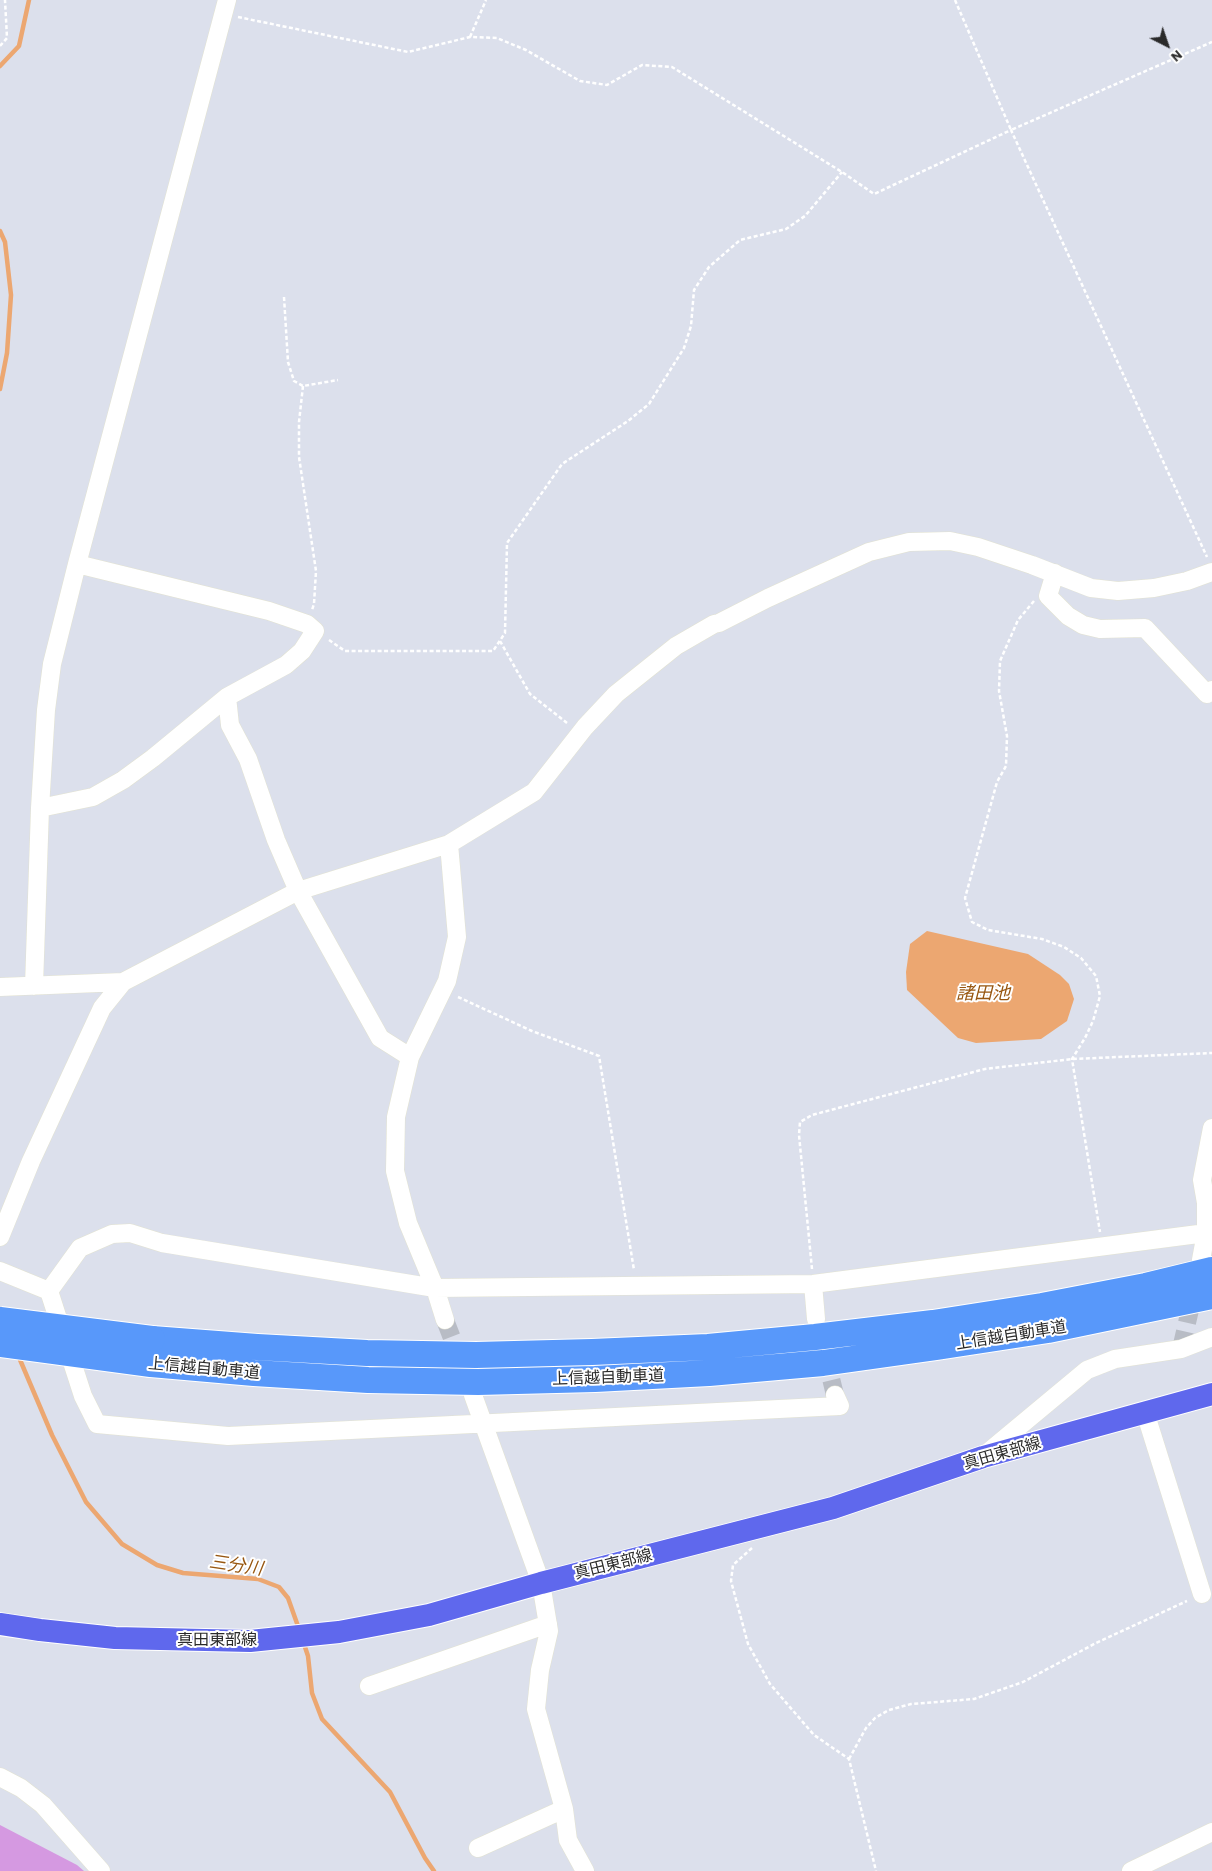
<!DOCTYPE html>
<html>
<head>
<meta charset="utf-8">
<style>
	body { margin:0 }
	#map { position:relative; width:1212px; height:1871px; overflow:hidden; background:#dce0ec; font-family:Barlow,sans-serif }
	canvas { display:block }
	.north { position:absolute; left:1142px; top:20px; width:50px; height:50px; -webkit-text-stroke:4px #fff; paint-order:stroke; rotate:139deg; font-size:14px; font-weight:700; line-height:20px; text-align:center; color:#2a2a2a }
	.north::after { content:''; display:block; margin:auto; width:18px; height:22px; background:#2a2a2a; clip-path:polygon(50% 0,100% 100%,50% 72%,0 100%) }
</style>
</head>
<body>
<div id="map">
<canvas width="1212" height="1871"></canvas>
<div class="north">N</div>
</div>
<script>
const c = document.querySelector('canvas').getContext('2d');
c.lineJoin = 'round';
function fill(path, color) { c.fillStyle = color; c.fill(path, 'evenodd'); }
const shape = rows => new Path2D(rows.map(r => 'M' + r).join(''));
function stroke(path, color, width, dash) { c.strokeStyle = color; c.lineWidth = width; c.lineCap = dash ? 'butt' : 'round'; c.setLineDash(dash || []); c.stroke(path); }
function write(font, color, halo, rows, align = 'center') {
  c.font = font + ' Barlow,"Noto Sans JP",sans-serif'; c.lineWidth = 4; c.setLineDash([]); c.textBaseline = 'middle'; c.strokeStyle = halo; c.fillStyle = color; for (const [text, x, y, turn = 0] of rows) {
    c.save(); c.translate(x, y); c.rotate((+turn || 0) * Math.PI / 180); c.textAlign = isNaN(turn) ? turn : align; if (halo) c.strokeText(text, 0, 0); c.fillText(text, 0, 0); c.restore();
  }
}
fill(shape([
	[0,1825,77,1865,84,1871,0,1871]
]), '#d599e1');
fill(shape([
	[927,931,1028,954,1060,975,1069,984,1074,999,1067,1021,1041,1039,976,1043,958,1038,907,990,906,972,910,944]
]), '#eca771');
stroke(shape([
	[0,66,19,46,29,0],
	[0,231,5,242,11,295,7,353,0,389],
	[18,1355,52,1435,86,1502,122,1544,157,1565,183,1573,258,1579,279,1587,288,1598,299,1629],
	[303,1641,308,1656,312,1693,322,1719,390,1792,425,1858,434,1871]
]), '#eca771', 4.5);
stroke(shape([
	[445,1320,462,1364],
	[1181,1349,1194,1292],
	[825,1354,835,1395]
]), '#b8bcc5', 18, [18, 9]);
const minor = shape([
	[1055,573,1048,596,1068,616,1083,625,1100,629,1145,628,1207,694,1212,690],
	[227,697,230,725,248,759,276,840,298,891,380,1038,410,1057],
	[40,808,93,797,123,780,153,758,227,697,286,665,302,651,315,631,307,624,269,611,77,564],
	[34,986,40,808,46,710,52,664,77,564,227,0],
	[0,987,123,982,298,891,449,844,534,792,585,727,616,694,676,646,714,624,719,623,768,598,869,552,909,542,950,541,978,547,1032,565,1091,588,1118,591,1154,588,1187,581,1212,572],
	[0,1237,31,1161,102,1008,123,982],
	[1201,1260,1206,1233,1206,1203,1202,1180,1212,1128],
	[0,1271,49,1291],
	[813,1284,816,1319],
	[49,1291,80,1248,112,1234,130,1233,162,1243,435,1288,813,1284,1206,1233,1212,1231],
	[49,1291,83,1396,97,1424,228,1436,840,1406,835,1395],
	[445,1320,435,1288,408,1223,395,1171,396,1117,410,1057,447,981,457,937,449,844],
	[473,1395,541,1583,549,1631,540,1670,536,1709,564,1809,568,1840,585,1871],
	[1145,1412,1202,1594],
	[986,1454,1087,1370,1115,1359,1181,1349,1212,1337],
	[369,1686,548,1624],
	[0,1777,21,1788,43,1805,101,1871],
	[478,1848,564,1809],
	[1131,1871,1212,1832]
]);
const major = shape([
	[0,1624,40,1630,115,1638,250,1641,339,1632,429,1615,541,1583,833,1508,983,1457,1212,1394]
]);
const highway = shape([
	[152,1339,257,1347,367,1353,476,1355,592,1352,708,1347,815,1337,933,1323,1042,1306,1146,1286,1212,1270],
	[151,1364,254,1373,368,1380,478,1382,595,1379,709,1373,823,1363,937,1347,1048,1330,1212,1296]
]);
stroke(minor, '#e2e2d1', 19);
stroke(major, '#fff', 24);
stroke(highway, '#fff', 28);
stroke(shape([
	[955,0,1011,130,1212,42],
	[238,17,408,52,470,37,497,38,526,50,580,81,607,85,642,65,672,67,842,172,874,194,1011,130,1207,557],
	[470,37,486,0],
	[0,46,7,38,5,0],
	[284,297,288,362,294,381,303,386,338,380],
	[303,386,299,422,299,457,316,571,314,604,312,610],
	[1034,601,1018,620,1000,661,999,691,1007,736,1006,766,997,782,965,898,972,922,988,930,1042,939,1064,947,1081,958,1096,976,1100,996,1093,1021,1085,1038,1072,1059,1100,1232],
	[329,640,345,651,493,651,505,633,507,543,562,464,628,421,649,404,684,348,691,326,694,290,709,267,740,240,786,229,805,216,842,172],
	[500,641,530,694,567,723],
	[458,997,532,1031,599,1056,634,1270],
	[812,1269,799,1135,800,1122,812,1115,985,1069,1072,1059,1212,1053],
	[752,1548,733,1565,731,1581,748,1644,770,1684,814,1735,849,1759,876,1871],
	[849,1759,866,1728,875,1718,889,1710,911,1704,974,1699,1023,1682,1096,1643,1187,1601]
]), '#fff', 2.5, [4, 2.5]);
stroke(minor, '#fff', 18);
stroke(major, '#5f68ed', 22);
stroke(highway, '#5898fa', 26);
const highwayBridge = shape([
	[0,1320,152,1339],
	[0,1344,151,1364]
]);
stroke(highwayBridge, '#fff', 28, []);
stroke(highwayBridge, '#5898fa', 26);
write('16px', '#2a2a2a', '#fff', [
	["上信越自動車道",1011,1335,-9],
	["上信越自動車道",204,1368,5],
	["上信越自動車道",608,1377,-2],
	["真田東部線",1002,1453,-16],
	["真田東部線",613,1564,-14],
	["真田東部線",217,1640]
]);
write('italic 18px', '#975610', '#fff', [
	["諸田池",983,993],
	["三分川",236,1565,8]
]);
</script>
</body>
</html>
